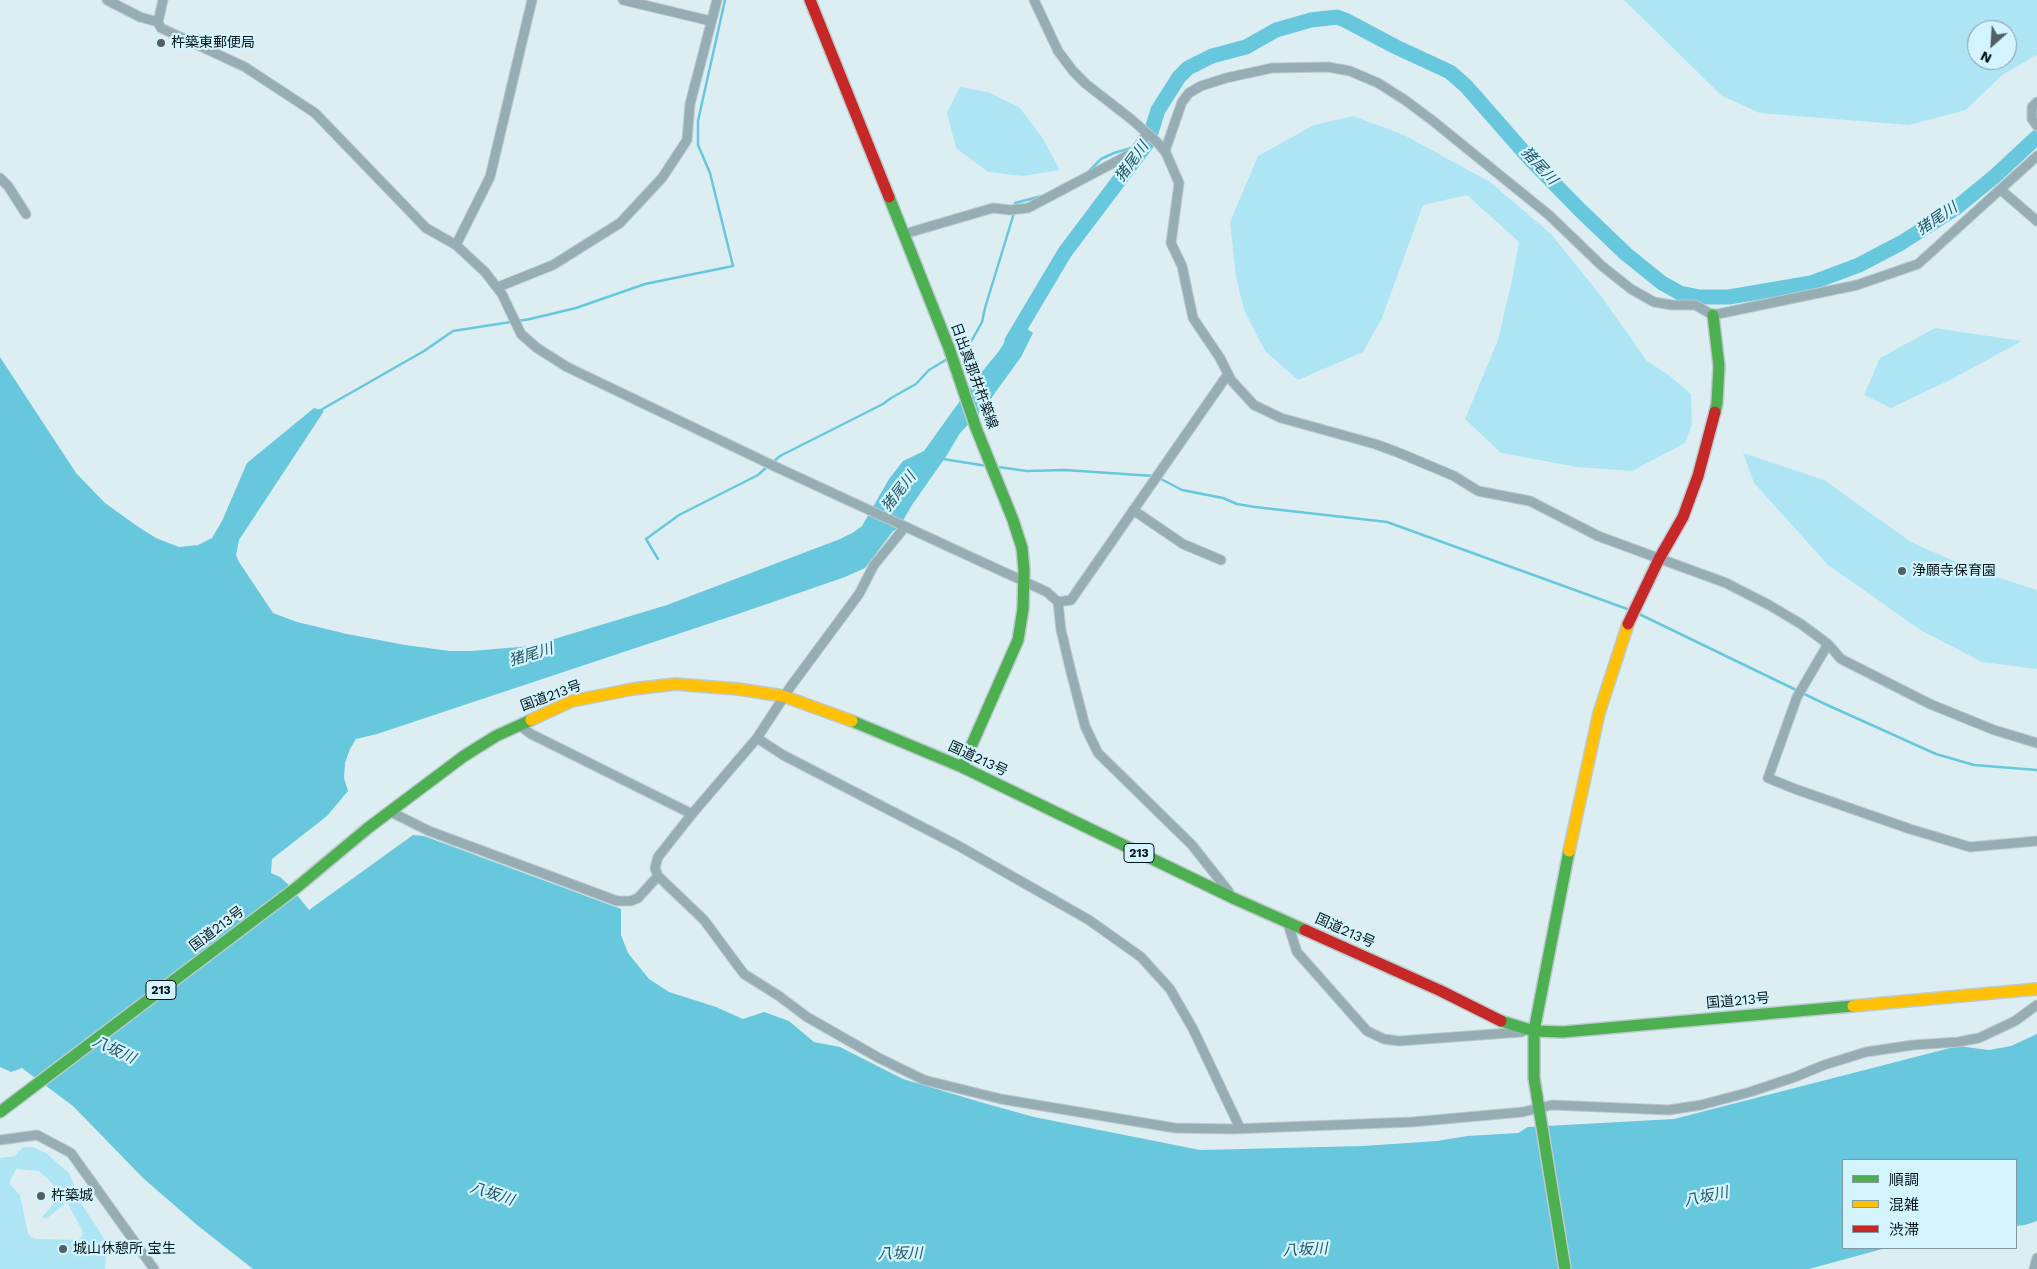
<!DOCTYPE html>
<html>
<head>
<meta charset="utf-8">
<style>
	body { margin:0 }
	#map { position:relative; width:2037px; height:1269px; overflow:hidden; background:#ddeef3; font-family:"Work Sans","Noto Sans JP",sans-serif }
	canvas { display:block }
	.legend { position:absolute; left:1842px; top:1159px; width:175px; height:90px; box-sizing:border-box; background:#d3f4fd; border:1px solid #819aa1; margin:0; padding:6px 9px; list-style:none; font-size:15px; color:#051418 }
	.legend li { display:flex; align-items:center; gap:10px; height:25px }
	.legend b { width:25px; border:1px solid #819aa1 }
	.north { position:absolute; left:1967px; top:20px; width:50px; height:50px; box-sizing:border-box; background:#d3f4fd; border:1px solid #819aa1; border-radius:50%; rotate:206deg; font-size:14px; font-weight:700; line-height:20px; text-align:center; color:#051418 }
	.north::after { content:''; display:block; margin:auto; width:18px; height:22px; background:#516065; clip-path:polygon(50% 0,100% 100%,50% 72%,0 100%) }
</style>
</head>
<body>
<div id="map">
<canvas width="2037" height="1269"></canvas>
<ul class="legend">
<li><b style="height:6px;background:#4caf50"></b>順調</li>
<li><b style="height:6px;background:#ffc107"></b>混雑</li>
<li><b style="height:6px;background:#c62828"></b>渋滞</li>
</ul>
<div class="north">N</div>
</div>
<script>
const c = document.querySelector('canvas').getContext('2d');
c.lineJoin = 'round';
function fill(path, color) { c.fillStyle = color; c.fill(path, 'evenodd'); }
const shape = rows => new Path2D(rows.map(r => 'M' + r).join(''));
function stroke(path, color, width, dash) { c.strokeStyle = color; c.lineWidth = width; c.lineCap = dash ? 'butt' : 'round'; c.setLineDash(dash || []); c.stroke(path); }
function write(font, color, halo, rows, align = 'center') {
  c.font = font + ' "Work Sans","Noto Sans JP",sans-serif'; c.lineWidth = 4.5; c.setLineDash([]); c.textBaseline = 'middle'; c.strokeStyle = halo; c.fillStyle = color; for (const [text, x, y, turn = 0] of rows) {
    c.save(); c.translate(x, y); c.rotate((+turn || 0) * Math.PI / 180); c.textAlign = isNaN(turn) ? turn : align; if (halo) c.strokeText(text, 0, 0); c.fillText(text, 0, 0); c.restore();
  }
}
fill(shape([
	[1624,0,2037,0,2037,55,2002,75,1966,110,1909,125,1760,113,1722,96],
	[1977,30,2007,30,2007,60,1977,60],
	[960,87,988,92,1019,107,1042,137,1060,170,1022,176,988,172,956,148,947,113],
	[1353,116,1404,135,1490,182,1551,234,1601,296,1647,361,1670,376,1691,394,1692,424,1685,443,1632,471,1577,467,1501,453,1465,419,1498,340,1512,280,1519,242,1467,195,1423,205,1382,318,1363,352,1298,380,1265,351,1244,310,1236,277,1230,222,1258,156,1314,125],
	[1935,328,2022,341,1952,379,1891,408,1864,395,1880,358],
	[1743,453,1824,480,1911,542,1972,569,2037,590,2037,669,1982,662,1922,631,1828,565,1754,483],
	[23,1147,33,1147,47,1154,69,1173,81,1203,105,1240,107,1248,105,1269,0,1269,0,1158,15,1156],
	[16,1169,39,1171,49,1180,67,1202,82,1230,83,1234,79,1240,36,1239,31,1237,28,1233,20,1195,9,1183],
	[60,1197,65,1204,46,1219,42,1217]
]), '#aee5f5');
fill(shape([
	[1017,322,1033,333,1021,357,984,408,960,433,947,455,912,505,898,529,893,531,865,568,845,577,738,614,377,734,356,739,350,749,345,763,344,778,348,791,327,816,272,859,271,873,280,877,290,886,309,910,413,835,424,836,621,909,621,935,628,953,649,979,669,992,716,1007,743,1019,764,1012,789,1021,814,1042,840,1047,903,1079,987,1104,1034,1117,1200,1150,1363,1146,1437,1141,1467,1136,1518,1133,1528,1127,1674,1119,1958,1046,1989,1050,2011,1046,2037,1034,2037,1221,2025,1225,2016,1226,2016,1160,1843,1160,1843,1248,1886,1248,1809,1269,253,1269,197,1225,143,1178,73,1106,22,1068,11,1072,0,1067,0,357,76,473,105,503,137,526,156,538,179,547,198,545,212,538,222,521,247,463,314,408,324,411,239,540,236,555,239,562,273,613,297,622,347,634,405,645,450,651,471,651,531,646,667,605,840,539,854,532,862,526,889,479,903,461,924,451,972,384,999,351]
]), '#67c7dd');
stroke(shape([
	[1088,172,1101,159,1114,153,1135,147],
	[1015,207,1015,203,1042,196],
	[956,354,972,340,982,322,985,308,1014,213],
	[319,411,424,351,453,331,530,319,576,308,645,284,733,266,710,173,698,145,698,121,725,0],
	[943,459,987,466],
	[772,463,780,456,883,404,891,398,916,384,929,370,949,358],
	[998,467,1027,471,1065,470,1154,476],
	[1159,478,1182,490,1223,498,1237,504,1255,507,1387,522,1630,610],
	[658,559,646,539,679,515,758,475,768,466],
	[1637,613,1825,704,1936,754,1974,765,2037,770]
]), '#67c7dd', 2.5);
stroke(shape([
	[1012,341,1065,252,1148,142,1158,110,1179,77,1188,68,1212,56,1246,47,1276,30,1311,20,1337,17,1345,20,1396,47,1450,72,1466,86,1530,159,1580,210,1626,254,1662,283,1680,293,1700,297,1729,297,1811,283,1859,265,1901,243,1956,208,1995,176,2037,137]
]), '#67c7dd', 15);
const street = shape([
	[107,0,140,17,158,22],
	[163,0,158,22,161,28,245,67,315,113,426,228,456,245,485,272,502,294,521,334,537,348,567,367,776,467,1047,592,1058,602,1061,630,1071,672,1085,726,1098,753,1192,845,1229,892],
	[623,0,711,21],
	[1034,0,1058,51,1073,71,1086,84,1131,119,1157,142,1166,153,1179,183,1171,243,1182,266,1193,318,1220,358,1231,380,1254,405,1281,418,1375,444,1397,452,1454,476,1478,491,1530,501,1598,536,1726,583,1769,605,1801,624,1828,644,1841,659,1930,704,1994,730,2037,743],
	[2037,102,2032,107,2032,119,2037,126],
	[1165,151,1182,102,1189,93,1201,86,1226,78,1272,68,1328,67,1350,71,1378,83,1405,100,1433,121,1549,215,1602,266,1631,289,1654,302,1672,305,1695,305,1713,315,1857,285,1918,264,2037,156],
	[0,178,8,186,26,214],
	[2001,190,2037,221],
	[904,234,993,208,1010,210,1028,208,1134,152,1147,134],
	[456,245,490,177,532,0],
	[498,287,553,265,620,223,662,178,687,140,690,104,717,0],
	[1133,510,1183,544,1221,560],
	[905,527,874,565,859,594,791,686,757,738,692,814,658,857,655,868,658,876,704,920,744,974,779,996,807,1017,879,1058,924,1080,1001,1099,1175,1128,1232,1129,1412,1122,1523,1112,1552,1105,1669,1110,1701,1105,1750,1092,1795,1077,1824,1065,1866,1052,1913,1045,1958,1042,1979,1038,2015,1021,2037,1005],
	[1058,602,1071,600,1228,374],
	[1828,644,1797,697,1768,778,1795,789,1910,829,1970,847,2037,841],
	[519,725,531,734,692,814],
	[757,738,783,755,957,845,1089,920,1141,957,1170,989,1193,1029,1240,1128],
	[391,812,429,831,617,901,631,901,638,898,658,876],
	[1288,924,1297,952,1367,1031,1384,1039,1399,1041,1522,1032],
	[0,1140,37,1135,71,1153,154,1269],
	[2034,1269,2037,1258]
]);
const fast = shape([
	[889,197,949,348,976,428,1013,520,1022,548,1024,570,1023,609,1018,640,962,767],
	[1713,315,1719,366,1717,403,1715,412],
	[852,721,962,767,1233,898,1305,930],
	[1501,1021,1534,1031,1563,1032,1853,1006],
	[0,1112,296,888,368,828,464,756,496,736,531,720],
	[1565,1269,1534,1078,1534,1031,1569,851]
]);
const slow = shape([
	[531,720,572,701,633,689,675,684,738,689,783,696,852,721],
	[1569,851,1599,713,1628,624],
	[1853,1006,2037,989]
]);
const jam = shape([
	[810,0,889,197],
	[1628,624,1659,559,1683,517,1698,476,1715,412],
	[1305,930,1441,991,1501,1021]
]);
stroke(street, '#bccace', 11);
stroke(fast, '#bccace', 14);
stroke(slow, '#bccace', 14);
stroke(jam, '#bccace', 14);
stroke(street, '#96adb3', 9);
stroke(fast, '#4caf50', 11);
stroke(slow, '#ffc107', 11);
stroke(jam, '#c62828', 11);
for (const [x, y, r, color] of [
	[161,43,5,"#516065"],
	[1902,571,5,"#516065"],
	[41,1196,5,"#516065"],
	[63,1249,5,"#516065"]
]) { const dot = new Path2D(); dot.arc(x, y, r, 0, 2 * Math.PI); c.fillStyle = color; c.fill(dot); stroke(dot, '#d3f4fd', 2); }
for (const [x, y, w] of [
	[1139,853,30],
	[161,990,30]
]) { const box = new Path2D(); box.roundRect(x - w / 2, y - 9.5, w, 19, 4); c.fillStyle = '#d3f4fd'; c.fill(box); stroke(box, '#051418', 1); }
write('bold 12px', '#051418', null, [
	["213",1139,853],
	["213",161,990]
]);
write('14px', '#051418', '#d3f4fd', [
	["杵築東郵便局",171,43],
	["浄願寺保育園",1912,571],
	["杵築城",51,1196],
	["城山休憩所 宝生",73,1249]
], 'left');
write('14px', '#051418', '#d3f4fd', [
	["日出真那井杵築線",974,376,70],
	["国道213号",551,696,-20],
	["国道213号",978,759,25],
	["国道213号",217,929,-37],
	["国道213号",1345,931,24],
	["国道213号",1738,1001,-5]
]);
write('italic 15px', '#225663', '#d3f4fd', [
	["猪尾川",1132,162,-54],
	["猪尾川",1539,166,47],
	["猪尾川",1937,219,-34],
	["猪尾川",899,492,-52],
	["猪尾川",531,655,-17],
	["八坂川",114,1050,25],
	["八坂川",492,1194,18],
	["八坂川",1706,1197,-12],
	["八坂川",1305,1250,-3],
	["八坂川",900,1254,-1]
]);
</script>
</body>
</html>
